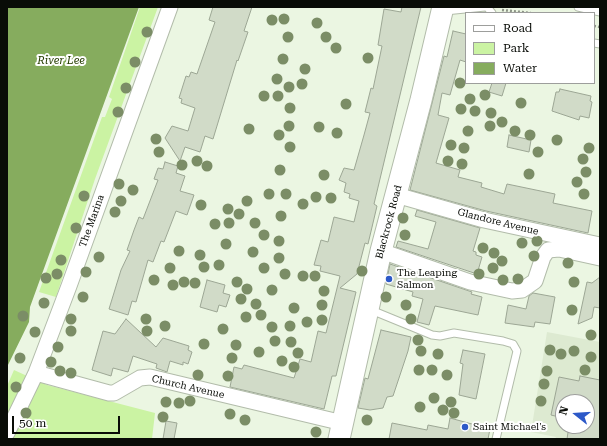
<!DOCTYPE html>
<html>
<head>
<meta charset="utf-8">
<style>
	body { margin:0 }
	#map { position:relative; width:607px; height:446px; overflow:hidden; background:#ebf6e2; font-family:"Roboto Serif",serif }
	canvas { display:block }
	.frame { position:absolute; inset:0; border:8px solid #090c07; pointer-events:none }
	.legend { position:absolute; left:465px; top:12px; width:130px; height:72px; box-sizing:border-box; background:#fff; border:1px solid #9d9e9c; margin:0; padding:5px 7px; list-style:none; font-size:12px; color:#090c07 }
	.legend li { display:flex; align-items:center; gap:8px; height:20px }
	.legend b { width:20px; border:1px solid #9d9e9c }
	.north { position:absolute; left:555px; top:394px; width:40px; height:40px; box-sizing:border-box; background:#fff; border:1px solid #9d9e9c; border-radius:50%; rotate:287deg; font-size:11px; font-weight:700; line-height:16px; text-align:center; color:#090c07 }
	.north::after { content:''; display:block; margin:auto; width:14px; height:18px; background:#2d59c8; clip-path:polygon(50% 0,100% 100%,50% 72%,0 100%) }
	.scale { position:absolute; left:12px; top:416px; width:108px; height:18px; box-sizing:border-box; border:2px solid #090c07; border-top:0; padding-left:5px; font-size:12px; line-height:14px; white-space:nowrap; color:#090c07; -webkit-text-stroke:3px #fff; paint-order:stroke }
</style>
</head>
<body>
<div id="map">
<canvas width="607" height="446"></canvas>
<div class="frame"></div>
<ul class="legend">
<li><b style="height:5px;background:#fff"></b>Road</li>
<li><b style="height:11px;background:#cbf3a3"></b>Park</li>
<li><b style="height:11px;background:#86ac5e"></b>Water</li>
</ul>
<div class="north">N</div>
<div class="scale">50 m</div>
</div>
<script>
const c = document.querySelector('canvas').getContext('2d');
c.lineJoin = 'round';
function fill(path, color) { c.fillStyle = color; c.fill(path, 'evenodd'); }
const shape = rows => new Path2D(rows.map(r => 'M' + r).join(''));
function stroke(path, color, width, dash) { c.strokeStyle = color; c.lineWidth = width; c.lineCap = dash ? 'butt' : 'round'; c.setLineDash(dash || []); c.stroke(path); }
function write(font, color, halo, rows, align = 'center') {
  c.font = font + ' "Roboto Serif",serif'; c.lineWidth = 4; c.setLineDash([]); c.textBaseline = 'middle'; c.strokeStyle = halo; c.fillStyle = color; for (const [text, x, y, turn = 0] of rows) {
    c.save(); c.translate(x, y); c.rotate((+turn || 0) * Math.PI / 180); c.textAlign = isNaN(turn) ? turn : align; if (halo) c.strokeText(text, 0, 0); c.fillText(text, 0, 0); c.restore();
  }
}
fill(shape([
	[547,332,600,342,600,439,555,439,556,437,531,432],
	[563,402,587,402,587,426,563,426]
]), '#ddead1');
fill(shape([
	[140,7,158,7,95,179,56,297,39,292,102,117,105,117,112,99,109,97],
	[14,370,47,385,155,413,152,439,7,439,7,386]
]), '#cbf3a3');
fill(shape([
	[7,7,139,7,30,307,29,322,7,367]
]), '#86ac5e');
const building = shape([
	[213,7,252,7,244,31,248,32,238,61,237,60,213,139,205,136,200,152,185,147,180,161,165,138,172,126,188,131,195,108,181,103,182,99,179,98,186,76,189,77,191,72,197,74,215,22,209,20,213,7],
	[402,7,421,7,374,204,377,206,368,244,365,243,357,274,340,288,356,292,336,376,332,376,324,409,230,387,234,367,242,369,244,365,294,378,300,359,311,362,318,331,326,333,340,276,320,271,321,266,314,265,321,240,328,242,334,217,354,222,359,201,349,198,350,194,344,192,346,183,339,180,344,168,354,170,364,135,370,113,365,112,371,88,373,89,382,46,378,45,384,9,401,12,402,7],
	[453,31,466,34,466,62,460,60,450,95,442,93,438,115,449,118,436,163,460,170,458,177,482,183,481,187,504,194,507,184,555,194,553,203,592,211,588,233,486,211,410,190,444,56,447,57,453,31],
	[492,83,506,83,502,96,489,92,492,83],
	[560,89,591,96,590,101,592,102,589,118,580,116,579,120,552,111,556,92,559,92,560,89],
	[509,135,531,140,529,152,507,147,509,135],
	[165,162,178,166,176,173,185,176,180,191,194,195,187,215,176,211,164,242,161,241,153,262,148,260,136,302,132,301,128,315,109,309,121,270,130,251,127,250,134,230,139,217,143,219,158,180,154,179,158,168,163,169,165,162],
	[417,210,480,228,473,251,476,252,476,255,482,257,477,274,396,247,398,241,428,249,436,222,415,216,417,210],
	[390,264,472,292,471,294,482,297,478,315,435,306,429,325,417,322,423,299,412,296,413,292,386,284,390,264],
	[600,277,600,308,594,307,592,318,578,324,587,282,592,283,600,277],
	[207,280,225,285,223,293,230,295,226,307,219,305,217,312,200,307,207,280],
	[533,293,555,297,550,324,535,322,534,327,505,323,508,305,526,309,529,296,533,293],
	[126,319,156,347,163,338,189,346,188,350,192,352,188,364,183,362,183,365,170,361,167,372,156,368,157,364,133,356,128,372,113,368,111,376,92,370,103,331,115,334,126,319],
	[381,330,411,337,408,351,393,396,387,397,383,408,370,410,358,408,365,378,368,379,381,330],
	[463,350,485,354,476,399,459,395,463,364,460,363,463,350],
	[580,376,600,380,600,439,567,439,569,426,587,426,587,402,563,402,563,418,551,415,559,377,579,381,580,376],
	[450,418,490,429,488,439,389,439,392,423,427,430,428,425,448,429,450,418],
	[166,421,177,423,174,439,163,439,166,421]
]);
fill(building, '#d1dbc8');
stroke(building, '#9ca694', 1);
const lane = shape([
	[487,7,492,13],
	[578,7,600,12],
	[445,11,485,7],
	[594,43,600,44],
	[371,310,432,335,440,336,454,333,503,341,513,344,517,351,496,439]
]);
const street = shape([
	[396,195,484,220,600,245],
	[381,251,470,282,512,291,522,290,535,281,543,257,548,250,559,249,600,258],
	[36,373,109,393,114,393,140,378,150,377,343,423],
	[7,433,36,373,69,286,170,7]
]);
const secondary = shape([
	[339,439,381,251,421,100,443,7]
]);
stroke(lane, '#b2bcaa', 9);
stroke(street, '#b2bcaa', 17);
stroke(secondary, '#b2bcaa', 23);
stroke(shape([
	[502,10,531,13],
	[594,26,600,27]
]), '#8c9486', 2.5, [2, 2]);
stroke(lane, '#fff', 7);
stroke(street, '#fff', 15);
stroke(secondary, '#fff', 21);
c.fillStyle = '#7b8d66';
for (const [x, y] of [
	[284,19],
	[272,20],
	[317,23],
	[147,32],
	[288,37],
	[326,37],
	[336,48],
	[368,58],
	[283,59],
	[135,62],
	[305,69],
	[277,79],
	[460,83],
	[302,84],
	[289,87],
	[126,88],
	[485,95],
	[264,96],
	[278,96],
	[470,99],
	[521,103],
	[346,104],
	[290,108],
	[461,109],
	[475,111],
	[118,112],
	[491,113],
	[502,122],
	[289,126],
	[490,126],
	[319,127],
	[249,129],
	[468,131],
	[515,131],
	[337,133],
	[279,135],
	[530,135],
	[156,139],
	[557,140],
	[451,145],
	[290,147],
	[464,148],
	[589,148],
	[159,152],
	[538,152],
	[583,159],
	[197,161],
	[448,161],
	[462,164],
	[182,165],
	[207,166],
	[280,170],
	[586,172],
	[529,174],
	[324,175],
	[577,182],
	[119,184],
	[133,190],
	[269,194],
	[286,194],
	[584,194],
	[84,196],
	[316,197],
	[331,198],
	[121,201],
	[247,201],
	[303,204],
	[201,205],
	[228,209],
	[115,212],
	[239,214],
	[281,216],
	[403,218],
	[229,223],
	[255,223],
	[215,224],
	[76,228],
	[264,235],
	[405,235],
	[279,241],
	[537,241],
	[522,243],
	[226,244],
	[483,248],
	[179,251],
	[253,252],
	[494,253],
	[200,255],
	[534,256],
	[99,257],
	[279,258],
	[61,260],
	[502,261],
	[568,263],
	[219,265],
	[204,267],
	[170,268],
	[264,268],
	[493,268],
	[362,271],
	[86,272],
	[57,274],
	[285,274],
	[479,274],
	[303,276],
	[315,276],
	[46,278],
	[518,279],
	[154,280],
	[503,280],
	[184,282],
	[237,282],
	[574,282],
	[195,283],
	[173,285],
	[247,289],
	[272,290],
	[324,291],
	[83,297],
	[386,297],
	[241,299],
	[44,303],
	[256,304],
	[322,305],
	[406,305],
	[294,308],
	[572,310],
	[261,315],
	[23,316],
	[246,317],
	[71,319],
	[146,319],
	[411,319],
	[322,320],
	[307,322],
	[165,326],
	[290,326],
	[272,327],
	[223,329],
	[71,331],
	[147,331],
	[35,332],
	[591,335],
	[418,340],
	[275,341],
	[291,342],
	[204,344],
	[236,345],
	[58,347],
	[550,350],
	[421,351],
	[574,351],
	[259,352],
	[298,353],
	[438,354],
	[561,354],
	[591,357],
	[20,358],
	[232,358],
	[282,361],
	[51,362],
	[294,367],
	[419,370],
	[432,370],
	[585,370],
	[60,371],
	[547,371],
	[71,373],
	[198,375],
	[447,375],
	[228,376],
	[544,384],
	[16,387],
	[434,398],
	[190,401],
	[541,401],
	[166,402],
	[451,402],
	[179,403],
	[420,407],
	[443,410],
	[26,413],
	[454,413],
	[230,414],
	[163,417],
	[245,420],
	[367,420],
	[316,432]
]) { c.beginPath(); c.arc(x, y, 5.5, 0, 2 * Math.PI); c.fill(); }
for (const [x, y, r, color] of [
	[389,279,4,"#2d59c8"],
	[465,427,4,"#2d59c8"]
]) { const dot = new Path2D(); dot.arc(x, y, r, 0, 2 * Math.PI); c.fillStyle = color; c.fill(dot); stroke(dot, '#fff', 1.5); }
write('10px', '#090c07', '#fff', [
	["The Marina",92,221,-70],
	["Blackrock Road",389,222,-75],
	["Glandore Avenue",498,222,14],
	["Church Avenue",188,387,13]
]);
write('10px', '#090c07', '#fff', [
	["The Leaping",397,273],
	["Salmon",397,285],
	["Saint Michael's",473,427]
], 'left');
write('italic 11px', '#253c01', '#fff', [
	["River Lee",61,61]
]);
</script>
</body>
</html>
